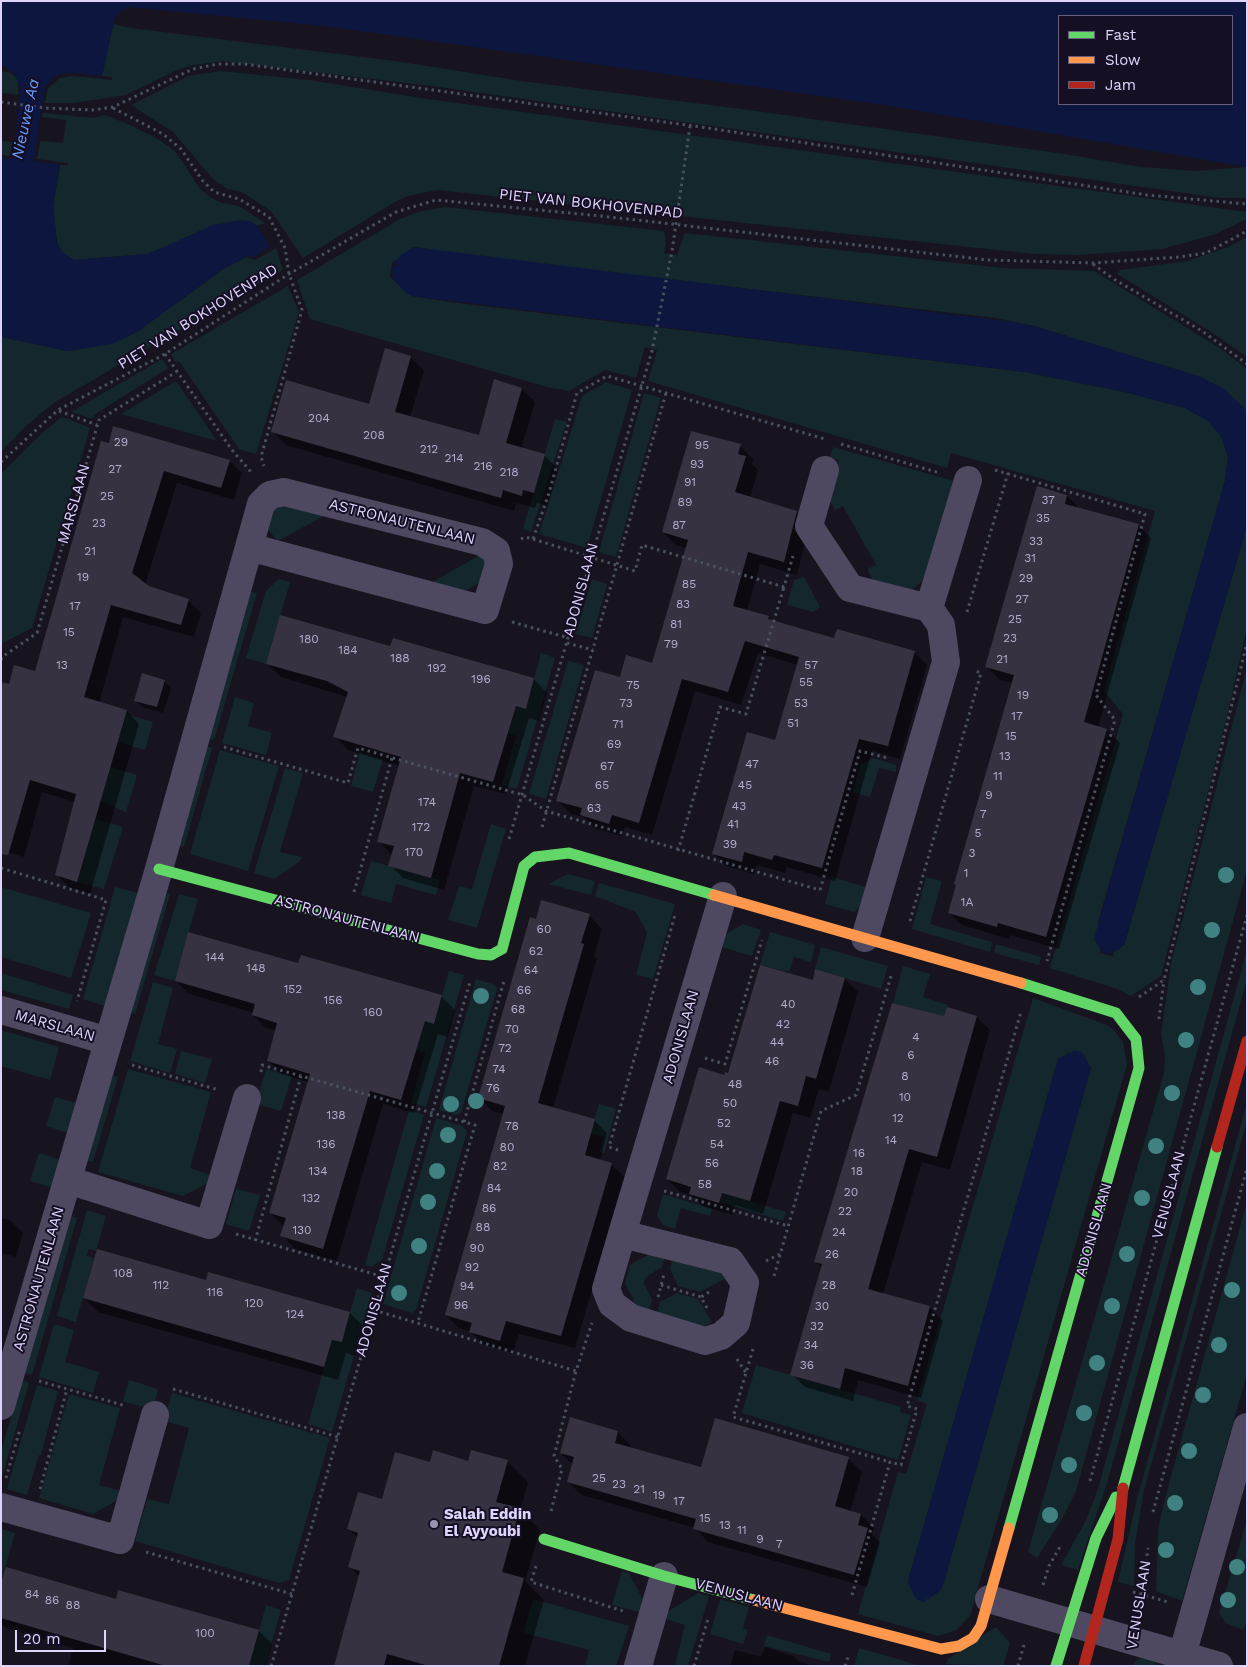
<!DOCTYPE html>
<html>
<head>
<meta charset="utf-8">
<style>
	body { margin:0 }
	#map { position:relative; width:1248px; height:1667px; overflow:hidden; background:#17141f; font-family:"Work Sans",sans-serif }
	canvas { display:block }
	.frame { position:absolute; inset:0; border:2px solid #e0d4fd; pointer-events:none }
	.legend { position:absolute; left:1058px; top:15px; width:175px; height:90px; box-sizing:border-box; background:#160f24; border:1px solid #675e7b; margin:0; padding:6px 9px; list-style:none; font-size:15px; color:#e0d4fd }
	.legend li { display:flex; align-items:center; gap:10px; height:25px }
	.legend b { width:25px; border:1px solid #675e7b }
	.scale { position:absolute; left:15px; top:1630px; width:91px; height:22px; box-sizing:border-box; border:2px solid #e0d4fd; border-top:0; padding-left:6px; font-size:15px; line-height:18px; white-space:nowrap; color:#e0d4fd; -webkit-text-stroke:4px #160f24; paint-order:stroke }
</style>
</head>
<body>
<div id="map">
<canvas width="1248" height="1667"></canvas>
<div class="frame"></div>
<ul class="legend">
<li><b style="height:6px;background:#63d668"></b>Fast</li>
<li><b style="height:6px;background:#ff974d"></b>Slow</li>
<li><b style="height:6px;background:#b3261e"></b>Jam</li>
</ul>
<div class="scale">20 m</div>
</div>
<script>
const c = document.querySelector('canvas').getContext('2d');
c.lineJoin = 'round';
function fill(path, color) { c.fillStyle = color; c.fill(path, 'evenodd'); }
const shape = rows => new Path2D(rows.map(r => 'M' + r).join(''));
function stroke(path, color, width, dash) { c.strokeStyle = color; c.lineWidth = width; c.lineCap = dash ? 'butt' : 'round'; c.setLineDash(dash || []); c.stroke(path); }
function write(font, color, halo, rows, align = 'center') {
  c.font = font + ' "Work Sans",sans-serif'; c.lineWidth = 4; c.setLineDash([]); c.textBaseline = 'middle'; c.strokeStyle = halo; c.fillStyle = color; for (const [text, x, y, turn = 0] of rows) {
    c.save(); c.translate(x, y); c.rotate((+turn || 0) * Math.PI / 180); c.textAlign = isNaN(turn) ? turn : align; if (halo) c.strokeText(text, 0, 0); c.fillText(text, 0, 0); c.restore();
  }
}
fill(shape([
	[113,24,131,28,395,61,522,81,741,109,1064,154,1141,167,1196,171,1247,167,1247,198,1220,198,439,87,222,61,189,66,173,72,126,95,74,103,45,103,48,88,60,78,72,76,112,80,112,77,102,76],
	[1,71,11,73,18,79,18,95,1,93],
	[221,71,309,80,421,98,1247,212,1247,219,1213,235,1162,249,1078,255,1035,254,437,190,408,196,395,202,303,258,271,211,242,192,228,189,214,180,173,132,131,105,188,76],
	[43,113,93,118,105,115,130,125,158,139,175,151,200,189,210,197,222,203,239,206,265,223,257,226,250,221,179,241,148,254,74,260,62,252,57,243,53,206,60,165,68,165,68,163,37,159,40,141,63,143,66,120,42,117],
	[1,141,12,142,10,156,1,155],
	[445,207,664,231,666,244,664,253,677,255,685,233,1003,268,1094,271,1220,348,1247,369,1247,412,1201,377,1034,326,995,318,455,254,415,247,392,263,390,277,412,296,450,302,1025,372,1125,392,1185,408,1208,421,1221,436,1228,457,1225,481,1098,922,1098,943,1101,950,1099,953,1114,957,1113,953,1124,945,1247,526,1247,628,1225,725,1161,976,1131,996,1115,988,1050,968,1123,714,1104,691,1155,511,951,453,947,468,648,381,657,350,645,347,636,378,605,370,569,391,547,387,310,319,297,280,400,219,421,211],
	[1247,237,1247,357,1216,335,1117,274,1120,270,1188,261,1228,247],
	[276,248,283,270,55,402,27,425,1,452,1,337,68,351,137,332,222,270,246,257,255,260],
	[288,286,299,312,256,454,239,449,179,361,176,363,171,354],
	[162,359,168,368,94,415,93,419,71,412],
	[176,381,217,441,121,414],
	[606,382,632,390,587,548,539,534,582,396],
	[644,393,661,398,616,557,599,552,600,548],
	[60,418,66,418,90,428,32,628,1,644,1,474,37,438],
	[555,419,567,422,531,532,523,529],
	[833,447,954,481,926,578,909,592,873,581,867,569,876,565,843,506,835,510,828,497,839,460,830,457],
	[276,504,331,512,278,541,267,529,267,523],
	[480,555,487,565,485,579,462,593,429,584],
	[804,577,820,607,813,612,787,605,794,580],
	[279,579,290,582,266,664,246,658,266,591],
	[592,579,607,584,592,638,576,634],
	[248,591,257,593,214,740,206,738],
	[541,653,555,658,517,789,502,785,516,736,508,733,516,706,526,708],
	[568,661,584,665,546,799,529,794],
	[1247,667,1247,870,1076,1491,1062,1519,1037,1558,1028,1552,1164,1073,1165,1056,1161,1034,1171,964],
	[235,697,254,703,248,726,272,733,266,755,222,743],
	[126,714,153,722,145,750,118,742],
	[204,745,212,748,184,847,175,845],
	[220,750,279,766,248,871,190,854],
	[360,752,383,759,373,792,351,786],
	[873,758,896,765,896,772,879,768,870,797,853,792,861,764],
	[110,767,137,775,126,812,100,801],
	[285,768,303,773,280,852,302,857,300,861,274,879,254,873],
	[95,819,123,827,104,889,77,882],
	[491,824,506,829,477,928,448,920,459,886,472,889],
	[371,861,440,880,436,895,396,884,391,903,361,895],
	[568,874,595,881,591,895,548,884],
	[832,877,868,888,863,904,854,912,825,904],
	[926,877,942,881,930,924,992,942,990,952,912,929],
	[599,883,675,904,653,979,636,975,647,933,636,912,595,896],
	[1,887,91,913,71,978,1,957],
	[115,887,138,893,105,1006,83,999],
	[162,892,170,894,135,1014,127,1012],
	[179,894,198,899,175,981,154,975],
	[743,924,761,930,752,956,718,946,721,937],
	[770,932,815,945,811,962,794,957,789,972,760,965],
	[996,944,1041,957,1039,965,994,953],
	[821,947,888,966,881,989,815,969],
	[1247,950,1247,979,1107,1483,1078,1570,1061,1565,1085,1522,1098,1489],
	[903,966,930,974,923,997,948,1005,944,1017,893,1003],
	[449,971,464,975,426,1107,411,1103,425,1053,416,1050,425,1021,434,1024],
	[1,973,73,995,69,1009,1,990],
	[476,979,495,985,497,989,461,1113,456,1115,439,1110],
	[153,982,173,988,158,1044,177,1049,170,1073,130,1061],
	[1033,998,1107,1025,1114,1030,1123,1042,1127,1064,970,1616,956,1630,938,1636,858,1614,898,1472,906,1474,927,1404,917,1400],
	[1082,1052,1080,1058,1082,1054,1091,1068,943,1585,929,1596,916,1593,908,1582,909,1577,1058,1059],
	[1,1030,59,1047,50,1080,1,1066],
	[181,1051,212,1059,205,1083,175,1074],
	[128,1069,211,1092,190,1168,210,1175,208,1183,183,1196,98,1172],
	[266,1069,292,1076,281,1111,256,1104],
	[109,1074,118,1077,93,1162,85,1160],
	[55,1097,77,1103,68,1133,46,1126],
	[1247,1103,1247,1121,1144,1490,1135,1544,1134,1586,1118,1582,1137,1499],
	[599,1104,616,1109,604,1153,600,1152,604,1137,590,1133],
	[409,1110,424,1115,382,1260,371,1267,365,1265],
	[436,1118,463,1126,467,1132,416,1310,412,1313,383,1304],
	[39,1153,61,1160,53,1188,30,1181],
	[236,1189,260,1195,249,1231,226,1224],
	[722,1193,786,1212,783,1221,720,1202],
	[663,1194,712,1209,710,1216,681,1208,675,1229,663,1225,657,1215],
	[1247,1202,1247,1374,1182,1601,1156,1591,1158,1529,1164,1502],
	[87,1210,106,1216,96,1251,89,1249,86,1256,94,1258,76,1322,57,1316],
	[69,1215,77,1218,32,1375,24,1373],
	[655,1251,666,1255,662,1267,646,1277,644,1283,652,1300,649,1312,638,1309,625,1283,630,1265],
	[673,1256,720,1270,725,1279,700,1292,678,1286,670,1269],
	[357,1288,372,1293,332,1432,308,1424,332,1340,342,1342],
	[677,1293,698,1299,712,1322,703,1327,657,1313,660,1302],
	[54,1324,74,1330,65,1362,99,1372,93,1393,39,1377],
	[756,1365,901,1407,900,1412,911,1415,898,1460,742,1413],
	[22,1380,29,1383,1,1481,1,1451],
	[129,1380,158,1389,153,1410,123,1401],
	[37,1385,58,1391,41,1455,39,1455,27,1495,7,1489],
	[172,1393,330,1438,289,1580,279,1583,135,1541,147,1499,169,1504,189,1428,164,1421],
	[69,1394,120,1408,99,1485,121,1491,118,1500,93,1514,39,1498],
	[1247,1520,1247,1620,1243,1630,1226,1623,1219,1613],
	[1,1529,15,1533,1,1582],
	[622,1571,629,1573,644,1602,641,1613,612,1605],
	[698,1593,709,1596,688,1666,675,1665,685,1625,665,1619,667,1612],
	[533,1599,629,1626,616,1666,585,1666,589,1650,524,1633],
	[720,1599,749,1607,743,1628,748,1630,743,1644,710,1634],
	[266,1605,281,1610,265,1666,249,1666],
	[996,1627,1010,1643,1003,1666,946,1664,948,1659],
	[767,1635,831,1654,829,1662,764,1646],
	[859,1648,898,1659,919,1666,854,1666],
	[1142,1658,1150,1659,1159,1666,1133,1666,1135,1661]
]), '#14272c');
fill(shape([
	[1,1,1247,1,1247,167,884,105,332,27,129,7,121,11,115,17,102,76,72,73,61,74,52,78,46,86,43,98,34,161,60,165,53,206,57,243,62,252,74,260,148,254,213,225,241,220,250,221,257,226,270,246,254,257,243,255,246,257,222,270,137,332,112,344,68,351,1,337,1,158,14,159,20,88,15,74,1,65],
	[1232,16,1232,104,1059,104,1059,16],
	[26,114,32,116,29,143,23,142],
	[414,247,1014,322,1034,326,1201,377,1223,388,1245,409,1247,412,1247,526,1124,945,1113,953,1115,949,1113,948,1111,954,1102,952,1104,945,1101,950,1094,939,1225,481,1228,456,1221,436,1208,421,1185,408,1125,392,1025,372,412,296,405,292,391,276,397,276,392,274,393,266,399,265,394,263,402,254],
	[1073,1050,1082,1052,1080,1058,1083,1053,1091,1068,943,1585,941,1590,927,1600,927,1596,925,1602,916,1599,917,1593,915,1598,908,1582,909,1577,1058,1059,1071,1052,1071,1056]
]), '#0d163e');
fill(shape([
	[410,357,424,370,410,417,480,437,522,389,535,402,521,449,545,456,558,469,547,506,537,503,535,508,516,503,514,511,286,445,272,431,370,406],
	[102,443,229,461,242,473,234,500,177,483,145,585,188,600,201,613,194,637,123,617,99,703,127,711,139,724,90,894,69,887,56,874,75,802,42,792,24,857,1,850,10,686,35,673],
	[740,446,753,459,752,464,758,470,750,498,796,512,809,525,797,575,760,564,747,611,769,617,774,622,835,640,914,652,927,665,900,759,872,751,835,881,787,867,785,873,757,865,754,874,726,866,713,853,776,742,798,665,758,653,741,705,695,691,652,835,625,827,622,836,594,828,584,817,571,814,558,801,621,678,653,664,686,548,676,545,663,532],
	[1067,496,1080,509,1138,525,1151,538,1098,727,1107,730,1120,743,1059,949,1010,935,1009,939,962,925,949,913,957,886,955,884,1013,683,1000,680,987,667],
	[393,639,534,679,547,693,539,721,529,718,506,794,474,786,444,890,403,878,390,865,392,855,379,841,400,766,348,750,335,736,347,697,281,677,267,664,391,647],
	[164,681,171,688,163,713,142,707,135,700],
	[589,915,602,929,594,956,597,958,553,1108,594,1120,607,1133,600,1161,611,1164,625,1177,575,1348,519,1334,513,1353,484,1345,471,1332,459,1328,446,1315,504,1114,492,1111,479,1097,537,920],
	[299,965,441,996,455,1010,448,1037,438,1034,414,1113,383,1104,337,1261,295,1249,282,1235,285,1227,270,1213,309,1082,281,1074,268,1060,276,1031,266,1028,253,1015,254,1013,189,994,176,981],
	[816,971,845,979,858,992,829,1091,819,1089,810,1118,793,1113,763,1214,735,1205,732,1215,703,1206,692,1196,680,1192,667,1179,725,1076,729,1075,814,981],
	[977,1017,990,1030,950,1170,922,1162,883,1294,930,1308,943,1321,921,1398,858,1380,853,1401,805,1387,792,1374,822,1268,816,1262,945,1018],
	[1,1218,10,1220,23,1233,16,1257,1,1253],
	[209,1274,350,1313,364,1327,355,1356,346,1353,338,1380,98,1312,84,1298,207,1281],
	[571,1419,618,1432,631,1446,630,1449,702,1468,848,1458,862,1472,850,1512,861,1515,874,1528,872,1534,880,1542,867,1587,708,1542,695,1528,582,1495,568,1482,573,1465,561,1453],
	[472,1451,508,1462,528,1482,520,1511,540,1530,525,1581,544,1600,525,1666,335,1666,360,1577,350,1567,358,1538,349,1529,431,1464,469,1462],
	[1,1587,117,1600,259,1631,272,1644,266,1666,68,1666,73,1648,6,1628,1,1623],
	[765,1647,793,1656,798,1661,814,1666,730,1666,735,1650,761,1657]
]), '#0007');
stroke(shape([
	[21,151,30,104]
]), '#0d163e', 9);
fill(shape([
	[385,348,411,356,395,412,424,420,479,435,494,379,522,388,506,443,545,454,534,493,523,490,522,496,503,490,501,498,271,432,286,380,369,404],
	[113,426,230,460,221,488,164,471,132,573,149,586,189,599,181,625,111,605,84,697,127,710,77,882,55,875,76,794,30,780,8,855,1,854,1,682,9,684,14,665,35,671,101,441,109,443],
	[691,431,741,444,738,454,746,456,735,492,797,511,784,562,748,552,733,606,769,616,768,619,834,638,837,629,915,651,888,746,859,739,822,868,774,855,772,860,744,852,742,862,712,854,747,732,775,740,799,657,745,641,728,692,682,679,639,823,612,815,609,824,580,815,582,808,556,801,595,670,620,677,626,655,652,663,688,540,662,532],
	[1037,486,1067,495,1065,504,1139,524,1084,722,1107,729,1046,937,998,923,997,927,948,913,956,885,954,884,1014,675,985,667],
	[280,615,390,646,393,638,534,678,526,709,516,706,493,782,460,773,431,878,388,866,394,846,377,842,401,757,333,737,348,692,327,681,266,664],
	[142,673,165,680,157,707,134,701],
	[541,900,590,914,581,943,584,944,538,1103,595,1119,585,1155,612,1163,561,1336,506,1321,500,1341,469,1332,472,1323,445,1315,505,1106,478,1098,530,917,536,919],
	[188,932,298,963,301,955,442,995,434,1024,425,1021,401,1100,370,1091,323,1249,280,1236,286,1218,269,1213,310,1074,267,1061,277,1023,252,1015,255,1004,175,981],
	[760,965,813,980,815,969,845,978,816,1079,806,1076,798,1106,780,1101,750,1201,722,1193,719,1203,689,1194,691,1187,666,1179,699,1067,724,1075,725,1072,728,1073],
	[892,1003,944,1016,947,1007,977,1016,937,1157,909,1149,868,1289,930,1306,908,1386,845,1368,840,1389,790,1375,822,1264,814,1262],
	[97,1249,206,1280,208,1272,350,1312,342,1342,332,1340,324,1367,83,1298],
	[570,1417,618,1431,615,1443,701,1467,715,1418,849,1457,835,1506,861,1514,858,1525,868,1528,854,1575,693,1529,696,1519,567,1482,574,1457,560,1453],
	[433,1450,468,1461,471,1450,508,1460,496,1502,520,1508,502,1572,524,1578,499,1666,429,1666,387,1654,384,1666,334,1666,360,1571,348,1567,358,1533,347,1529,358,1492,382,1499,395,1452,430,1462],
	[6,1567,116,1599,118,1590,259,1630,249,1666,166,1666,1,1618,1,1582]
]), '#373241');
stroke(shape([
	[1,102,45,108,93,110,113,107,193,69,218,64,244,64,701,127,1147,195,1247,204],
	[113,108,163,134,181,149,202,180,214,192,239,199,269,217,285,248,289,274,302,310,261,457,264,466],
	[1093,264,1112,278,1202,331,1247,364],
	[165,354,232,450,251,472],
	[59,411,97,425],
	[841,444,940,473],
	[1,462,58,410,165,354,289,274,396,212,436,200,601,216,988,260,1093,263,1179,257,1206,253,1247,231],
	[995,470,1145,514,1096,695,1115,720,1047,961],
	[521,539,525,537,533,539,549,493,577,393,607,376,825,439],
	[533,539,635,571,642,545,784,587,793,556],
	[967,612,1008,473],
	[512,622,569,638],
	[567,643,593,650],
	[1,660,2,657,37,633,99,420,176,372],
	[224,747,348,783,358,748,523,795,546,811,820,890],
	[542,827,666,393],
	[509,839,652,351,672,251,690,126],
	[678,851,720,707,746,714,784,587],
	[1,868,106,900,77,1001],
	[820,890,860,751,888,758],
	[354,892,392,758],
	[910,921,981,673,973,670],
	[1139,997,1164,980,1247,643],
	[1159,1019,1164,980],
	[705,1058,725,1064,762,940],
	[132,1065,219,1090],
	[261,1072,262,1065,301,1076],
	[464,1122,504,981],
	[618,1150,609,1147,675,915],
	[664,1191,788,1226],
	[236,1234,384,1277],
	[255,1241,301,1076,475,1125,418,1322],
	[766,1261,780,1254],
	[774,1276,821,1111,856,1095,891,976],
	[661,1285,701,1297],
	[658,1297,664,1274],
	[707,1308,701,1297,712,1290],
	[374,1310,576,1371,592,1323],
	[753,1349,733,1417,890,1462],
	[737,1359,746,1373],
	[39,1381,126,1406],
	[173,1389,338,1437],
	[6,1478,20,1429],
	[1090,1481,1247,915],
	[40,1489,67,1389],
	[551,1511,562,1469,554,1456,576,1371],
	[1153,1512,1247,1168],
	[146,1552,292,1594],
	[536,1566,531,1582,623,1611],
	[1043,1585,1049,1566,1060,1547],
	[1133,1592,1168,1602],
	[852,1595,890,1462,901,1465,917,1409,907,1406,1021,1012],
	[1140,1614,1148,1548],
	[271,1666,470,982],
	[694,1666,708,1619],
	[845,1666,849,1654],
	[1018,1666,1025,1641]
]), '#495160', 3, [2.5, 4]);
stroke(shape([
	[825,470,809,526,850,588,929,608,941,625,946,662,865,938],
	[929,608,968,480],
	[1,1010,108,1041],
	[68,1180,209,1225,247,1098],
	[622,1234,730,1261,745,1283,736,1323,721,1336,705,1341,631,1318,612,1304,606,1289,622,1234,723,896],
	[1,1406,159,869,261,504,270,495,284,492,482,542,496,551,499,564,485,610,249,547],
	[1,1507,120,1540,155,1415],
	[989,1599,1219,1666],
	[638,1666,664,1576],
	[1179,1666,1247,1427]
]), '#4e4960', 28);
stroke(shape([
	[159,869,478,954,491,955,502,949,524,866,535,857,569,853,714,895],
	[1123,1488,1217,1147],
	[1009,1528,1139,1068,1136,1039,1116,1013,1021,983],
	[544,1539,664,1576,754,1600],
	[1056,1666,1096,1538,1116,1497]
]), '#63d668', 11);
stroke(shape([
	[714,895,1021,983],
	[754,1600,941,1649,959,1646,973,1638,981,1626,1009,1528]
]), '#ff974d', 11);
stroke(shape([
	[1217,1147,1247,1041],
	[1084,1666,1118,1539,1123,1488]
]), '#b3261e', 11);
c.fillStyle = '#408181';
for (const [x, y] of [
	[1226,875],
	[1212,930],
	[1198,987],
	[481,996],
	[1186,1040],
	[1172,1093],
	[476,1101],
	[451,1104],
	[448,1135],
	[1156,1146],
	[437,1171],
	[1142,1198],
	[428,1202],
	[419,1246],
	[1127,1254],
	[1232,1290],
	[399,1293],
	[1112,1306],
	[1219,1345],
	[1097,1363],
	[1203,1395],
	[1084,1413],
	[1189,1451],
	[1069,1465],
	[1175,1503],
	[1050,1515],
	[1166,1550],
	[1237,1567],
	[1228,1600]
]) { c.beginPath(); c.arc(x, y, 8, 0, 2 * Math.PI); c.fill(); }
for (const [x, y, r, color] of [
	[434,1524,5,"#9a91af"]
]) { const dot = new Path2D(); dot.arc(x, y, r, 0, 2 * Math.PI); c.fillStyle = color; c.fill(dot); stroke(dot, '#160f24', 2); }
write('12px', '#b6acce', null, [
	["204",319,418],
	["208",374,435],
	["29",121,442],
	["95",702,445],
	["212",429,449],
	["214",454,458],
	["93",697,464],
	["216",483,466],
	["27",115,469],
	["218",509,472],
	["91",690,482],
	["25",107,496],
	["37",1048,500],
	["89",685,502],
	["35",1043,518],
	["23",99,523],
	["87",679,525],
	["33",1036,541],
	["21",90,551],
	["31",1030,558],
	["19",83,577],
	["29",1026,578],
	["85",689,584],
	["27",1022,599],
	["83",683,604],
	["17",75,606],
	["25",1015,619],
	["81",676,624],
	["15",69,632],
	["23",1010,638],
	["180",309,639],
	["79",671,644],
	["184",348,650],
	["188",400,658],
	["21",1002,659],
	["13",62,665],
	["57",811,665],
	["192",437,668],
	["196",481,679],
	["55",806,682],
	["75",633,685],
	["19",1023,695],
	["73",626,703],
	["53",801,703],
	["17",1017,716],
	["51",793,723],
	["71",618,724],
	["15",1011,736],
	["69",614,744],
	["13",1005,756],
	["47",752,764],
	["67",607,766],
	["11",998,776],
	["65",602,785],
	["45",745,785],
	["9",989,795],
	["174",427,802],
	["43",739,806],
	["63",594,808],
	["7",983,814],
	["41",733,824],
	["172",421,827],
	["5",978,833],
	["39",730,844],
	["170",414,852],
	["3",972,853],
	["1",966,873],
	["1A",967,902],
	["60",544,929],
	["62",536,951],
	["144",215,957],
	["148",256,968],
	["64",531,970],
	["152",293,989],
	["66",524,990],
	["156",333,1000],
	["40",788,1004],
	["68",518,1009],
	["160",373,1012],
	["42",783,1024],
	["70",512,1029],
	["4",916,1037],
	["44",777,1042],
	["72",505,1048],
	["6",911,1055],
	["46",772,1061],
	["74",499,1069],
	["8",905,1076],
	["48",735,1084],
	["76",493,1088],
	["10",905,1097],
	["50",730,1103],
	["138",336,1115],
	["12",898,1118],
	["52",724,1123],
	["78",512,1126],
	["14",891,1140],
	["136",326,1144],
	["54",717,1144],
	["80",507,1147],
	["16",859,1153],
	["56",712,1163],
	["82",500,1166],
	["134",318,1171],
	["18",857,1171],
	["58",705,1184],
	["84",494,1188],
	["20",851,1192],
	["132",311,1198],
	["86",489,1208],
	["22",845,1211],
	["88",483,1227],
	["130",302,1230],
	["24",839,1232],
	["90",477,1248],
	["26",832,1254],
	["92",472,1267],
	["108",123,1273],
	["112",161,1285],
	["28",829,1285],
	["94",467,1286],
	["116",215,1292],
	["120",254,1303],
	["96",461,1305],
	["30",822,1306],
	["124",295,1314],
	["32",817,1326],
	["34",811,1345],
	["36",807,1365],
	["25",599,1478],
	["23",619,1484],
	["21",639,1489],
	["19",659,1495],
	["17",679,1501],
	["15",705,1518],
	["13",725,1525],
	["11",742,1530],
	["9",760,1539],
	["7",779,1544],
	["84",32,1594],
	["86",52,1600],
	["88",73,1605],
	["100",205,1633]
]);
write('15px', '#e0d4fd', '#160f24', [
	["PIET VAN BOKHOVENPAD",591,204,6],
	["PIET VAN BOKHOVENPAD",198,317,-32],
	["MARSLAAN",74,504,-74],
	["ASTRONAUTENLAAN",402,522,14],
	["ADONISLAAN",581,590,-75],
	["ASTRONAUTENLAAN",347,919,15],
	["MARSLAAN",55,1026,16],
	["ADONISLAAN",681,1037,-74],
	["VENUSLAAN",1169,1195,-75],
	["ADONISLAAN",1094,1230,-74],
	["ASTRONAUTENLAAN",39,1279,-74],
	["ADONISLAAN",374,1310,-74],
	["VENUSLAAN",739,1595,15],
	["VENUSLAAN",1139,1605,-81]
]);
write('bold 15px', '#e0d4fd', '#160f24', [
	["Salah Eddin",444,1515],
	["El Ayyoubi",444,1532]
], 'left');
write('italic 16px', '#669bfa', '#160f24', [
	["Nieuwe Aa",26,119,-78]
]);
</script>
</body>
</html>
